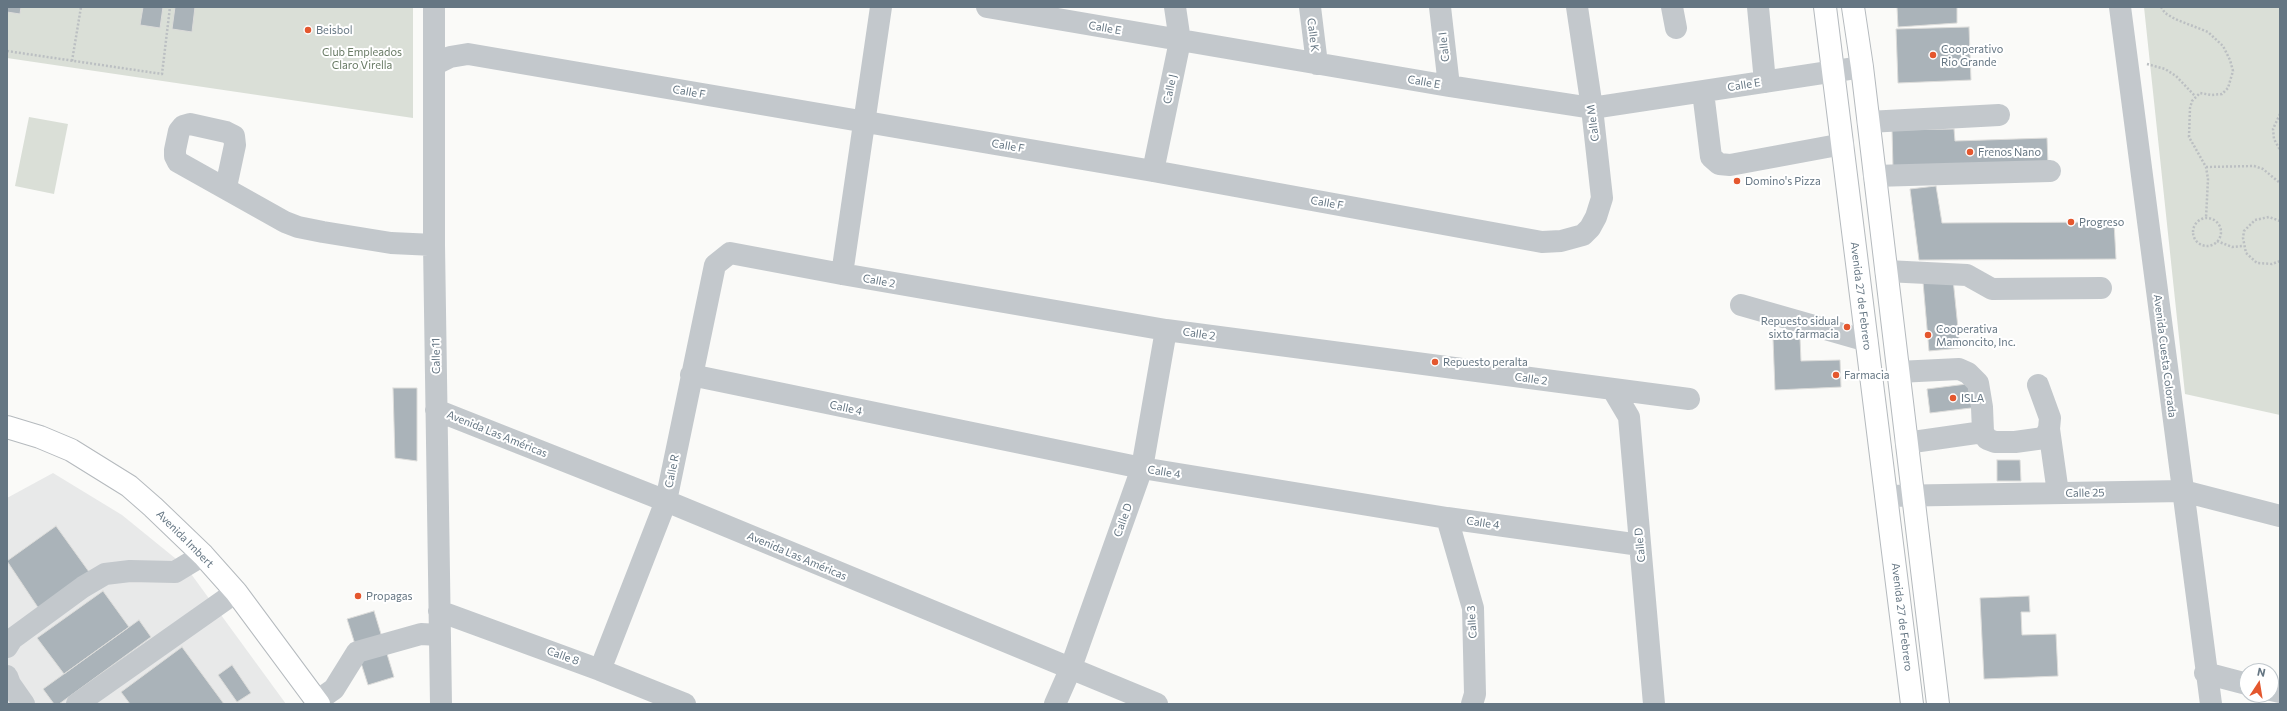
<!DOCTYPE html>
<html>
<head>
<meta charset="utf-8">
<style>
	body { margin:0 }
	#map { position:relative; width:2287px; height:711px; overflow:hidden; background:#fafaf8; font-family:Commissioner,sans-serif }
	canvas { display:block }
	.frame { position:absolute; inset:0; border:8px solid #657683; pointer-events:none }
	.north { position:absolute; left:2239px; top:663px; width:40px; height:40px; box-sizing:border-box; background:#fff; border:1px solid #c1c8cd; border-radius:50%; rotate:12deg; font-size:11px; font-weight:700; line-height:16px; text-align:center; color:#657683 }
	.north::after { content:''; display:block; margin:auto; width:14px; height:18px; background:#e4572e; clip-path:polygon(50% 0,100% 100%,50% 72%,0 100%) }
</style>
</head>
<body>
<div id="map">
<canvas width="2287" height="711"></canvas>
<div class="frame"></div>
<div class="north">N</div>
</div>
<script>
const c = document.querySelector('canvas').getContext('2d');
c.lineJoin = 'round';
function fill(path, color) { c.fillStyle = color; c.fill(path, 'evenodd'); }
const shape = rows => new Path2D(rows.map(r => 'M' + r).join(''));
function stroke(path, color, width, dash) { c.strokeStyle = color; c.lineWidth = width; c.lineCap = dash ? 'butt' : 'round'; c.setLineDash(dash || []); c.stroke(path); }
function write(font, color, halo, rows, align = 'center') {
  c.font = font + ' Commissioner,sans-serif'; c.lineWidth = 4; c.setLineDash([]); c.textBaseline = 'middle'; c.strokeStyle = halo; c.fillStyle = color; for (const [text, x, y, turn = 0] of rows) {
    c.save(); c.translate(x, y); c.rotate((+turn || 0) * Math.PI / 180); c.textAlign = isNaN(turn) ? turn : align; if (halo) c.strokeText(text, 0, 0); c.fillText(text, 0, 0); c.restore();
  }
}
fill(shape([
	[53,473,122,515,186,567,286,704,7,704,7,498]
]), '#e8e9e9');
fill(shape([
	[7,7,413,7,413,118,7,58],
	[2144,7,2280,7,2280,415,2185,394],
	[29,117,68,124,54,194,15,186]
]), '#dadfd7');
const building = shape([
	[7,7,21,7,20,14,7,12,7,7],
	[143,7,163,7,160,28,140,25,143,7],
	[175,7,195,7,192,32,172,29,175,7],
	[1897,7,1957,7,1957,23,1898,27,1897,7],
	[1969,27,1971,80,1898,83,1896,29,1969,27],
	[1954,129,1955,141,2047,138,2048,164,1893,168,1892,130,1954,129],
	[1936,186,1942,223,2114,222,2116,259,1919,260,1910,189,1936,186],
	[1953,279,1960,348,1929,351,1923,282,1953,279],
	[1800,338,1801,361,1840,360,1841,387,1775,390,1773,339,1800,338],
	[1975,383,1979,407,1930,413,1927,389,1975,383],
	[393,388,417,388,417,461,395,458,393,388],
	[1997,460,2020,460,2021,481,1997,481,1997,460],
	[56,526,92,576,41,612,7,561,56,526],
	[103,591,129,627,64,674,37,638,103,591],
	[2029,596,2030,612,2021,612,2022,635,2056,634,2058,676,1984,679,1980,598,2029,596],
	[374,611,394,677,368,685,347,619,374,611],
	[139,620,151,637,59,704,54,704,43,689,139,620],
	[182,647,224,704,130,704,121,692,182,647],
	[232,665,251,693,237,702,218,675,232,665]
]);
fill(building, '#aab3b9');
stroke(building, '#dcdcda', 1);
const major = shape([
	[1825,7,1912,704],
	[1853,7,1862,67,1938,704],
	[7,427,40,437,71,450,129,486,153,507,203,555,236,592,319,704]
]);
stroke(major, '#b5babe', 24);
stroke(shape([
	[2161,7,2165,13,2175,19,2208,32,2223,46,2230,60,2233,71,2228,88,2222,94,2211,95,2200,93,2192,101,2190,108,2189,137,2206,167,2208,179,2206,218],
	[7,51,162,74,170,7],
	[72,61,81,7],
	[2147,64,2165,69,2176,76,2195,96],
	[2280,114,2273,129,2274,139,2280,150],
	[2206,167,2254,166,2263,169,2280,183],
	'2193 232a14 14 0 1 1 28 0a14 14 0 1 1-28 0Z',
	[2280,221,2269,217,2255,220,2244,231,2243,238,2246,253,2257,263,2272,264,2280,261],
	[2217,241,2232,247,2243,246]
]), '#bbbfc2', 2.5, [2, 2]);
stroke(shape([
	[434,7,434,245,441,704],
	[987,7,1449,86,1592,108,1862,67],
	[1310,7,1317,64],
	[1440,7,1449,86],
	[1672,7,1676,28],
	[1758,7,1765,82],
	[2120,7,2211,704],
	[434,65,450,57,468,54,1153,171,1542,242,1561,241,1583,235,1590,228,1596,217,1602,198,1592,108,1577,7],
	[1703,92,1711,157,1719,164,1730,165,1843,144],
	[1868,122,1999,115],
	[1153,171,1180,41,1175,7],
	[1874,176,2050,171],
	[226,187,235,145,234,136,226,132,190,124,183,126,179,131,175,150,175,156,178,162,285,222,298,227,323,232,391,243,434,245],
	[1886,271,1967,275,1992,289,2101,288],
	[842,274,881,7],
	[1741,305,1867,341],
	[1898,372,1959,369,1968,373,1978,383,1982,407,1983,432,1987,439,1995,442,2015,442,2044,438,2049,429,2050,418,2038,385],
	[691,375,1142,468,1447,518,1640,545],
	[1613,390,1629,417,1654,704],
	[436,410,666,501,1157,704],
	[2049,429,2058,493],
	[1906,443,1983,432],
	[1886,496,2183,491,2280,516],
	[1447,518,1473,608,1475,694,1472,704],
	[439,611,600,670,685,704],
	[7,647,12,639,83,587,105,574,130,571,175,572,203,555],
	[600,670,666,501,715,265,730,253,842,274,1166,330,1689,399],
	[2205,673,2247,684],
	[7,676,10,684,24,704],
	[2271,690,2280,692],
	[317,701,334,689,357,652,421,634,439,635],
	[77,704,236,592],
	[1055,704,1070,670,1142,468,1166,330]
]), '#c3c8cc', 22);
stroke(major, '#fff', 22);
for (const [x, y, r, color] of [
	[308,30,4,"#e4572e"],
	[1933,55,4,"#e4572e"],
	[1970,152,4,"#e4572e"],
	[1737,181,4,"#e4572e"],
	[2071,222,4,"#e4572e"],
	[1847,327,4,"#e4572e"],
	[1928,335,4,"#e4572e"],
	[1435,362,4,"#e4572e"],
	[1836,375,4,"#e4572e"],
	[1953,398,4,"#e4572e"],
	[358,596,4,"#e4572e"]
]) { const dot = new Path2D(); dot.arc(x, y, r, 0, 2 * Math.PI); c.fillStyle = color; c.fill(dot); stroke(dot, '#fff', 1.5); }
write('11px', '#657683', '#fff', [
	["Calle E",1105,28,10],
	["Calle K",1313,35,83],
	["Calle I",1444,47,-96],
	["Calle E",1424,82,10],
	["Calle E",1744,85,-9],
	["Calle J",1170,89,-78],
	["Calle F",689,92,10],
	["Calle M",1593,123,-97],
	["Calle F",1008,146,10],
	["Calle F",1327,203,10],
	["Calle 2",879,281,10],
	["Avenida 27 de Febrero",1861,296,83],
	["Calle 2",1199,334,8],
	["Calle 11",436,356,-91],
	["Avenida Cuesta Colorada",2165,356,83],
	["Calle 2",1531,379,8],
	["Calle 4",846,408,12],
	["Avenida Las Américas",497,434,22],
	["Calle R",672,471,-79],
	["Calle 4",1164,472,9],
	["Calle 25",2085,493,-1],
	["Calle D",1123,520,-70],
	["Calle 4",1483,523,8],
	["Avenida Imbert",185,539,45],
	["Calle D",1640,545,-95],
	["Avenida Las Américas",797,556,23],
	["Avenida 27 de Febrero",1902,617,83],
	["Calle 3",1472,622,-94],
	["Calle 8",563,656,20]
]);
write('11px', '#657683', '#fff', [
	["Beisbol",316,30],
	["Cooperativo",1941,49],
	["Rio Grande",1941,62],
	["Frenos Nano",1978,152],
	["Domino's Pizza",1745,181],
	["Progreso",2079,222],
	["Repuesto sidual",1839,321,"right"],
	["sixto farmacia",1839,334,"right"],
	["Cooperativa",1936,329],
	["Mamoncito, Inc.",1936,342],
	["Repuesto peralta",1443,362],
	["Farmacia",1844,375],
	["ISLA",1961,398],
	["Propagas",366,596]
], 'left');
write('11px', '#687a64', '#fff', [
	["Club Empleados",362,52],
	["Claro Virella",362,65]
]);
</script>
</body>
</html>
